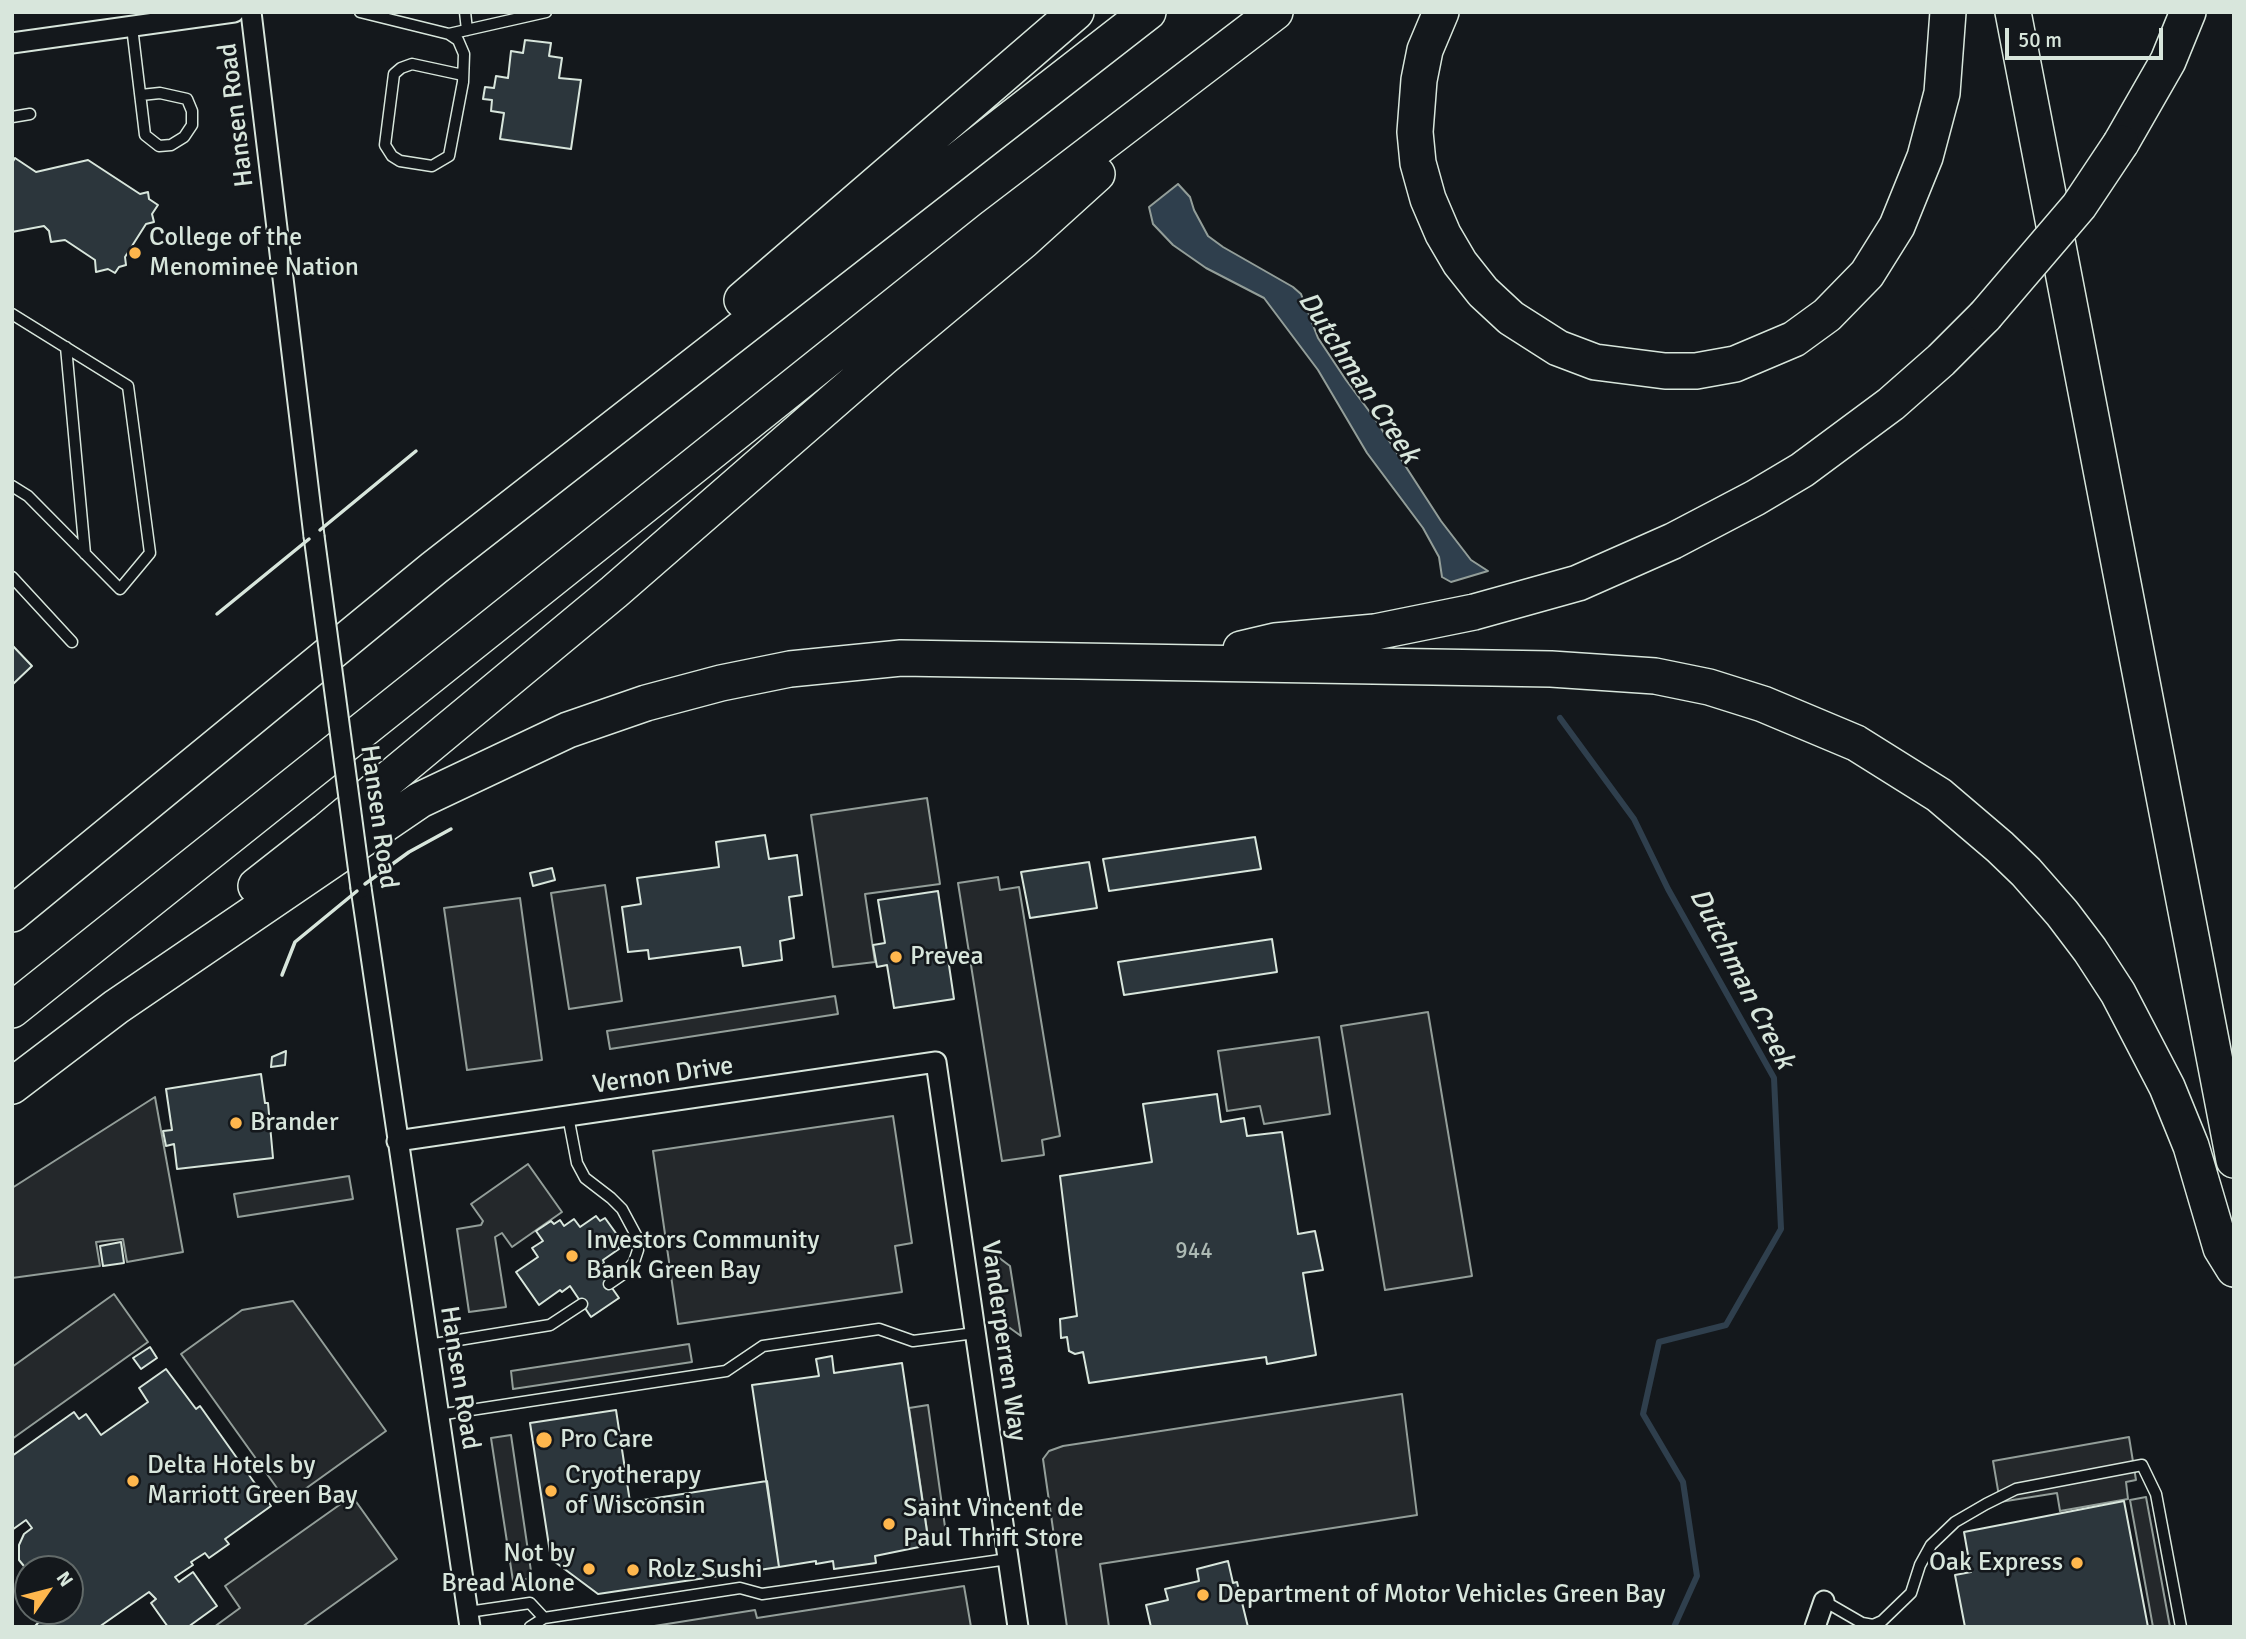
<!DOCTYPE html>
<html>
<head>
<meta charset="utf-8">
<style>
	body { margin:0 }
	#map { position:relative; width:2246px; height:1639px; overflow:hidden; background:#14181c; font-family:Signika,sans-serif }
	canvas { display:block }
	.frame { position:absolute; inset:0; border:14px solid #d8e6dc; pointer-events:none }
	.north { position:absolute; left:14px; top:1555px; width:70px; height:70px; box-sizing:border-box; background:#14181c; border:2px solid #626a69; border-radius:50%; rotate:55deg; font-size:19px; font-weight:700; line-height:28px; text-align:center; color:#d8e6dc }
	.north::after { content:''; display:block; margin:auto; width:24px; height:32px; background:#ffb74d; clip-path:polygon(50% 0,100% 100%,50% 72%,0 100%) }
	.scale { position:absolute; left:2005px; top:28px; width:158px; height:32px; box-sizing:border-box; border:4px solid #d8e6dc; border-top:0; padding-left:9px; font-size:21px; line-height:24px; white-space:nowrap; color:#d8e6dc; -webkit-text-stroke:5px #14181c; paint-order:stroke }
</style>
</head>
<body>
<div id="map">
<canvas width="2246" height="1639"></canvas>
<div class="frame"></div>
<div class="north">N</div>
<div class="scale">50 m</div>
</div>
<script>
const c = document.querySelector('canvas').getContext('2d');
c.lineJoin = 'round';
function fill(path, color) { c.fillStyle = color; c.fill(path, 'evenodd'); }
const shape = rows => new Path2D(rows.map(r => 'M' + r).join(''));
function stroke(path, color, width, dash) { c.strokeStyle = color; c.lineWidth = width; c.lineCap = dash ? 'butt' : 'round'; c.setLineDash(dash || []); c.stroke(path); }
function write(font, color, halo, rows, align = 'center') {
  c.font = font + ' Signika,sans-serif'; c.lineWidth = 5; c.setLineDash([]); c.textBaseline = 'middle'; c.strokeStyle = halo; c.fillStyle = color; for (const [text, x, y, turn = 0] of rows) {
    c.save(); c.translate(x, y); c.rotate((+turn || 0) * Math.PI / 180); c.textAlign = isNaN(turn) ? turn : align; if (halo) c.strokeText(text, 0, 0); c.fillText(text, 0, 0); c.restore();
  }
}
const parking = shape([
	[927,798,940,884,865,894,875,962,833,967,811,815,927,798],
	[998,877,1000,890,1019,887,1060,1136,1042,1140,1044,1155,1002,1161,958,883,998,877],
	[605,885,622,1001,569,1009,551,893,605,885],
	[520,898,542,1060,467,1070,444,908,520,898],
	[835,996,838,1014,610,1049,607,1031,835,996],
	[1428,1012,1472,1276,1385,1290,1341,1026,1428,1012],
	[1319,1037,1330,1114,1264,1124,1260,1106,1227,1111,1218,1051,1319,1037],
	[155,1097,183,1252,127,1262,123,1239,96,1242,100,1266,12,1278,12,1188,155,1097],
	[893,1116,912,1243,895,1246,902,1292,678,1324,653,1151,893,1116],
	[528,1164,562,1212,512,1247,502,1233,495,1237,506,1307,469,1312,457,1229,481,1225,483,1221,471,1204,528,1164],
	[349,1176,353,1199,238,1217,234,1194,349,1176],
	[994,1254,1010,1266,1021,1336,1003,1323,994,1254],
	[114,1294,148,1342,12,1439,12,1367,114,1294],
	[293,1301,386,1431,287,1502,181,1354,242,1310,293,1301],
	[689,1344,692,1362,513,1389,511,1371,689,1344],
	[1402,1394,1417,1515,1100,1564,1109,1627,1067,1627,1043,1459,1049,1451,1063,1446,1402,1394],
	[928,1405,946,1534,928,1537,909,1408,928,1405],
	[511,1435,532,1578,513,1581,491,1438,511,1435],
	[2129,1437,2136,1480,2126,1482,2128,1499,2060,1511,2057,1493,2000,1502,1993,1461,2129,1437],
	[352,1496,397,1559,302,1627,214,1627,240,1608,225,1586,352,1496],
	[2146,1497,2170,1627,2153,1627,2130,1500,2146,1497],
	[964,1586,971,1627,648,1627,755,1610,757,1618,964,1586]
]);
fill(parking, '#24282b');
stroke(parking, '#939e99', 2);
const water = shape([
	[1178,184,1190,197,1194,210,1208,236,1223,247,1293,287,1301,294,1318,338,1346,380,1375,419,1441,521,1471,560,1488,571,1451,582,1442,577,1439,557,1423,528,1367,453,1318,370,1264,298,1206,268,1173,245,1153,224,1149,207,1178,184]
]);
fill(water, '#2f3f4d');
stroke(water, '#939e99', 2);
stroke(shape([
	[1560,718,1634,819,1668,889,1774,1078,1781,1229,1726,1325,1659,1342,1643,1414,1683,1482,1697,1576,1674,1627]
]), '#2f3f4d', 6);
const building = shape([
	[525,40,551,43,549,56,562,58,559,78,581,80,571,149,500,139,504,113,491,111,492,100,483,99,485,87,494,88,496,76,508,78,511,51,523,53,525,40],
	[15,158,36,172,88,160,140,194,148,192,149,199,158,205,152,214,154,222,146,224,125,257,126,265,119,267,115,273,108,269,96,272,95,260,65,240,51,242,49,231,44,226,12,232,12,163,15,158],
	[12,645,32,666,12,685,12,645],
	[765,835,769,859,797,855,802,895,789,897,794,938,780,941,782,960,743,966,740,947,649,959,648,950,628,952,622,907,641,904,637,878,719,867,716,842,765,835],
	[1255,837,1261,869,1109,891,1103,859,1255,837],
	[1089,862,1097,908,1030,918,1021,872,1089,862],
	[552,868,555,880,533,886,530,873,552,868],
	[938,891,954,999,894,1008,887,965,877,967,873,945,885,943,878,900,938,891],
	[1272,939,1277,972,1124,995,1118,962,1272,939],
	[286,1051,285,1065,271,1067,272,1057,286,1051],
	[261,1074,265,1103,268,1103,273,1158,177,1169,174,1144,166,1146,163,1131,172,1130,166,1089,261,1074],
	[1217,1094,1221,1122,1244,1118,1247,1136,1282,1132,1298,1234,1315,1231,1323,1270,1303,1273,1316,1355,1267,1364,1266,1357,1089,1383,1083,1352,1075,1354,1069,1351,1067,1337,1061,1338,1060,1319,1077,1316,1060,1176,1152,1162,1143,1104,1217,1094],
	[596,1216,600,1221,605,1218,618,1236,613,1239,619,1249,603,1260,604,1263,598,1268,619,1298,591,1317,570,1286,562,1292,560,1290,539,1305,516,1272,538,1257,532,1248,543,1241,536,1231,551,1221,554,1224,560,1220,564,1226,574,1219,580,1227,596,1216],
	[121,1242,124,1263,103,1266,100,1246,121,1242],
	[150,1347,157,1358,141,1369,133,1358,150,1347],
	[832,1356,834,1373,902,1363,929,1545,875,1556,876,1563,834,1569,833,1561,816,1564,816,1561,779,1567,752,1385,819,1376,816,1359,832,1356],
	[166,1369,196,1409,200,1406,271,1506,225,1539,229,1544,209,1558,205,1553,191,1562,193,1565,175,1577,179,1582,193,1572,217,1606,188,1627,168,1627,151,1603,156,1599,149,1592,99,1627,34,1627,40,1621,33,1611,70,1611,70,1569,28,1569,28,1571,19,1560,19,1545,24,1534,32,1528,26,1520,12,1530,12,1456,74,1412,79,1419,86,1414,101,1435,148,1402,139,1388,166,1369],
	[616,1410,630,1502,767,1481,779,1567,598,1594,551,1559,530,1423,616,1410],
	[2124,1501,2148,1627,1965,1627,1955,1575,1971,1572,1964,1532,2124,1501],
	[1228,1561,1233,1583,1237,1582,1248,1627,1151,1627,1146,1605,1168,1600,1165,1589,1199,1581,1197,1569,1228,1561]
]);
fill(building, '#2c363c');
stroke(building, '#d8e6dc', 2);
const service = shape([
	[360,12,449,34,458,40,464,54,463,82,449,156,432,166,400,161,392,156,385,145,394,74,401,68,412,64,463,75],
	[465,12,467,30],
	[132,27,145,135,159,146,171,145,184,137,192,125,192,111,187,99,160,93,141,95],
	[449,34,546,12],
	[12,117,30,114],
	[12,314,128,386,150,553,120,589,28,496,12,486],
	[66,347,85,554],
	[12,577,72,642],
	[568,1116,577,1163,585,1178,611,1198,622,1209,637,1237,638,1250,634,1262,625,1273,609,1284],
	[428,1345,550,1325,582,1304],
	[438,1415,726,1371,763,1346,879,1329,913,1341,975,1333],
	[1824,1601,1862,1623,1873,1625,1882,1621,1911,1593,1920,1565,1931,1545,1955,1522,1986,1504,2016,1489,2142,1465,2156,1494,2181,1627],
	[468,1612,530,1603,544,1618],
	[530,1627,544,1618,740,1588,762,1594,1008,1559]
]);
const minor = shape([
	[251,12,314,536],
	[12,43,234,12],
	[361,888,470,1627],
	[397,1141,936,1062,1018,1627],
	[1815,1627,1824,1601]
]);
const motorway = shape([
	[1441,12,1425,50,1419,80,1415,132,1418,163,1428,199,1443,234,1460,263,1483,292,1511,318,1558,348,1595,362,1665,371,1696,371,1735,364,1794,339,1827,315,1867,274,1897,226,1925,157,1942,93,1948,12],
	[2013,12,2234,1160],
	[2121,143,2168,61,2188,12],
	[742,300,1076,12],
	[1241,649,1275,641,1375,632,1474,612,1578,583,1673,541,1755,498,1802,470,1891,404,1941,360,1985,316],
	[256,886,326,831,614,592,884,357,1023,241,1097,174],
	[12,914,434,568,1148,12],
	[12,1010,992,228,1275,12],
	[12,1086,116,1007,420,800,568,730,646,703,721,683,790,669,901,658,1551,669,1655,676,1709,687,1763,704,1856,743,1939,795,2000,847,2026,872,2062,913,2090,950,2118,993,2167,1087,2191,1146,2221,1248,2234,1269]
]);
stroke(service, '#d8e6dc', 13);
stroke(minor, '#d8e6dc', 23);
stroke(motorway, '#d8e6dc', 38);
stroke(service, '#14181c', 10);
stroke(minor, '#14181c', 19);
stroke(motorway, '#14181c', 35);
const minorBridge = shape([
	[314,536,361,888]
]);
const motorwayBridge = shape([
	[1985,316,2079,206,2121,143]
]);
stroke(minorBridge, '#d8e6dc', 23, []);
stroke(motorwayBridge, '#d8e6dc', 38, []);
stroke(minorBridge, '#14181c', 19);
stroke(motorwayBridge, '#14181c', 35);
stroke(shape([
	[320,530,416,451],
	[217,614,309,539],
	[365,884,409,852,451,829],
	[282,975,295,942,357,891]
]), '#d8e6dc', 3.5);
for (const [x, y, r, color] of [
	[135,253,7,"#ffb74d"],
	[896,957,7,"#ffb74d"],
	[236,1123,7,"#ffb74d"],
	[572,1256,7,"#ffb74d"],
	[544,1440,9,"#ffb74d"],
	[133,1481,7,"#ffb74d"],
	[551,1491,7,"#ffb74d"],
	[889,1524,7,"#ffb74d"],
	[2077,1563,7,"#ffb74d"],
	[589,1569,7,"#ffb74d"],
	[633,1570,7,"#ffb74d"],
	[1203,1595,7,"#ffb74d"]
]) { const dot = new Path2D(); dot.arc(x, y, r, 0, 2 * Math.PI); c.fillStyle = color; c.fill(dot); stroke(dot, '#14181c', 2.5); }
write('23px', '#adbab4', null, [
	["944",1194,1252]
]);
write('26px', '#d8e6dc', '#14181c', [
	["Hansen Road",237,115,-97],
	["Hansen Road",378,817,82],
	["Vernon Drive",663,1076,-8],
	["Vanderperren Way",1003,1341,82],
	["Hansen Road",459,1378,81]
]);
write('26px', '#d8e6dc', '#14181c', [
	["College of the",149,238],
	["Menominee Nation",149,268],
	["Prevea",910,957],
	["Brander",250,1123],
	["Investors Community",586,1241],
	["Bank Green Bay",586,1271],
	["Pro Care",560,1440],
	["Delta Hotels by",147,1466],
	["Marriott Green Bay",147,1496],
	["Cryotherapy",565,1476],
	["of Wisconsin",565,1506],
	["Saint Vincent de",903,1509],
	["Paul Thrift Store",903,1539],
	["Not by",575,1554,"right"],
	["Bread Alone",575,1584,"right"],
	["Oak Express",2063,1563,"right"],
	["Rolz Sushi",647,1570],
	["Department of Motor Vehicles Green Bay",1217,1595]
], 'left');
write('italic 28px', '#d8e6dc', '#14181c', [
	["Dutchman Creek",1358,378,57],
	["Dutchman Creek",1741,979,63]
]);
</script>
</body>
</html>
